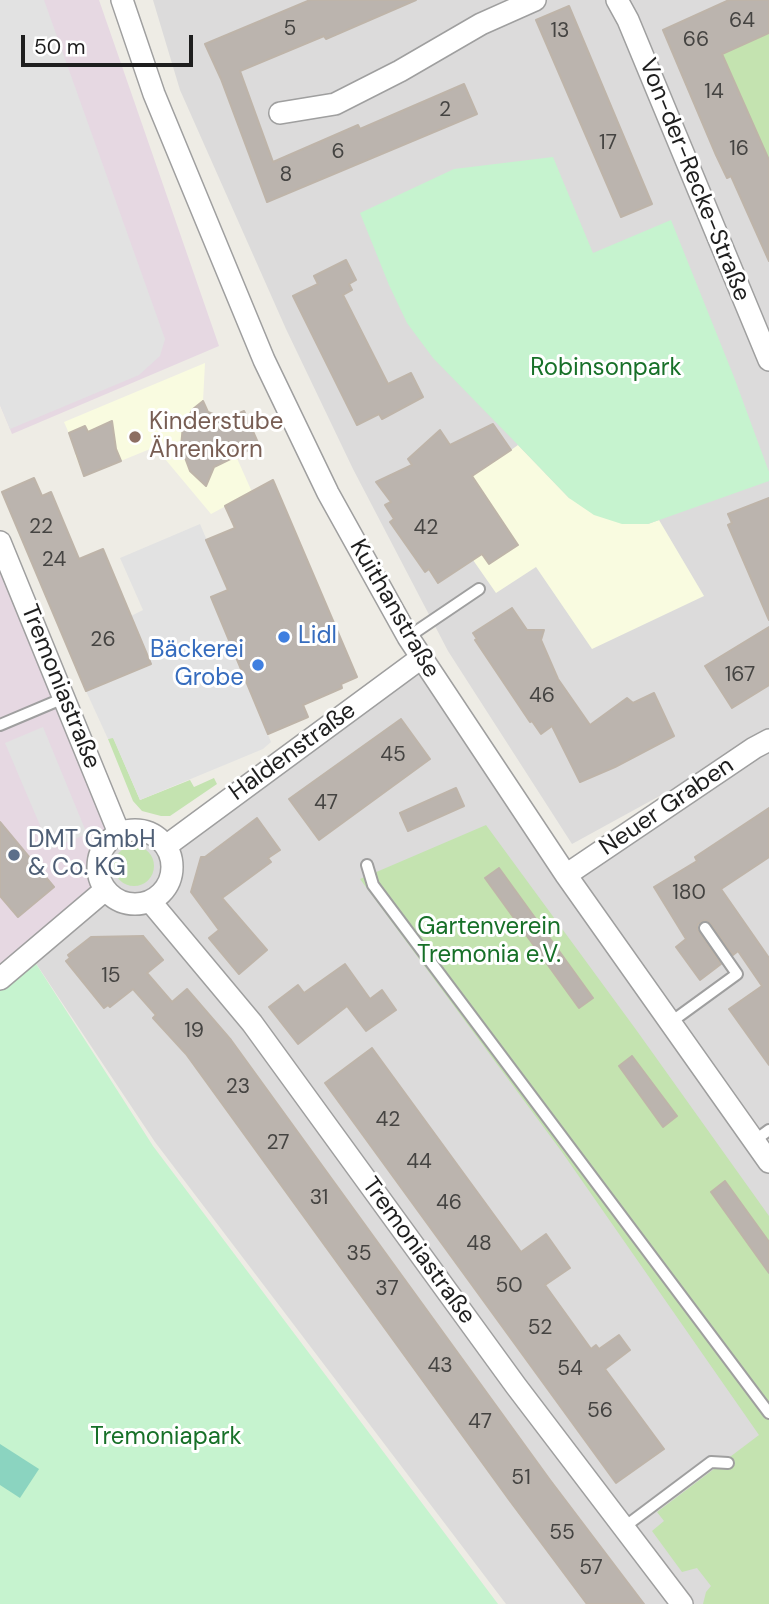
<!DOCTYPE html>
<html>
<head>
<meta charset="utf-8">
<style>
	body { margin:0 }
	#map { position:relative; width:769px; height:1604px; overflow:hidden; background:#eeece5; font-family:"DM Sans",sans-serif }
	canvas { display:block }
	.scale { position:absolute; left:21px; top:35px; width:172px; height:32px; box-sizing:border-box; border:4px solid #1e1e1e; border-top:0; padding-left:9px; font-size:21px; line-height:24px; white-space:nowrap; color:#1e1e1e; -webkit-text-stroke:5px #fff; paint-order:stroke }
</style>
</head>
<body>
<div id="map">
<canvas width="769" height="1604"></canvas>
<div class="scale">50 m</div>
</div>
<script>
const c = document.querySelector('canvas').getContext('2d');
c.lineJoin = 'round';
function fill(path, color) { c.fillStyle = color; c.fill(path, 'evenodd'); }
const shape = rows => new Path2D(rows.map(r => 'M' + r).join(''));
function stroke(path, color, width, dash) { c.strokeStyle = color; c.lineWidth = width; c.lineCap = dash ? 'butt' : 'round'; c.setLineDash(dash || []); c.stroke(path); }
function write(font, color, halo, rows, align = 'center') {
  c.font = font + ' "DM Sans",sans-serif'; c.lineWidth = 6; c.setLineDash([]); c.textBaseline = 'middle'; c.strokeStyle = halo; c.fillStyle = color; for (const [text, x, y, turn = 0] of rows) {
    c.save(); c.translate(x, y); c.rotate((+turn || 0) * Math.PI / 180); c.textAlign = isNaN(turn) ? turn : align; if (halo) c.strokeText(text, 0, 0); c.fillText(text, 0, 0); c.restore();
  }
}
fill(shape([
	[153,0,769,0,769,736,572,844,448,651,353,469,286,329,180,90],
	[418,666,769,1171,769,1604,506,1604,155,1142,33,959,104,883,101,866,104,855,110,845,119,839,137,835,149,838,157,843],
	[769,746,769,1153,574,874]
]), '#dcdbdb');
fill(shape([
	[0,0,99,0,219,346,12,434,0,405],
	[0,553,113,831,97,844,92,857,91,879,96,891,0,972]
]), '#e6d8e2');
fill(shape([
	[205,363,203,401,236,456,252,492,211,514,155,447,84,476,75,455,78,454,64,422],
	[493,424,511,450,518,445,569,498,648,524,659,520,704,596,592,649,536,567,496,593,473,560,423,479,391,502,376,482,412,465,408,459,440,430,451,445]
]), '#f9fbe0');
fill(shape([
	[769,33,769,160,728,67,716,57],
	[113,737,140,800,190,780,194,787,214,778,217,784,170,816,161,816,142,811,133,801,108,739],
	[486,825,637,1031,769,1216,769,1604,703,1604,706,1592,711,1586,697,1568,682,1572,652,1531,664,1521,657,1512,759,1435,562,1152,360,879],
	'114 866a20 20 0 1 1 40 0a20 20 0 1 1-40 0Z'
]), '#c4e3b0');
fill(shape([
	[553,157,593,253,671,220,734,377,769,472,769,481,648,524,622,524,594,515,569,498,518,445,433,358,407,323,389,285,360,213,454,169],
	[33,959,153,1146,498,1604,0,1604,0,986]
]), '#c6f3cf');
fill(shape([
	[0,1444,39,1469,20,1498,0,1485]
]), '#8bd4c0');
fill(shape([
	[0,0,44,0,165,339,160,356,139,375,10,429,0,405],
	[200,524,228,590,212,598,271,742,263,749,140,800,113,738,108,739,86,691,151,663,131,616,143,610,120,558],
	[43,727,87,834,50,849,5,743]
]), '#e2e2e2');
const building = shape([
	[310,0,416,0,326,39,324,36,240,71,273,162,358,125,360,129,464,84,477,114,267,202,221,79,205,44,310,0],
	[729,0,769,0,769,33,722,54,769,160,769,261,731,176,727,178,716,155,663,30,729,0],
	[569,6,652,204,621,217,536,20,569,6],
	[346,260,356,280,349,284,352,290,343,295,388,384,411,373,423,397,382,419,379,414,357,425,293,296,318,284,314,276,346,260],
	[203,401,208,412,226,419,244,411,259,445,214,467,206,486,190,471,181,447,183,425,193,409,203,401],
	[112,421,116,449,121,461,84,476,69,433,85,426,88,432,112,421],
	[493,424,511,450,472,476,518,545,489,564,482,554,438,583,429,569,425,572,390,522,394,519,385,505,391,502,376,482,412,465,408,459,440,430,450,445,493,424],
	[34,478,42,496,51,492,79,559,103,549,151,664,86,691,2,492,34,478],
	[273,480,357,677,341,684,342,688,303,705,308,717,268,734,211,597,228,590,206,540,235,528,225,506,273,480],
	[769,498,769,620,728,525,732,523,728,514,769,498],
	[512,608,527,630,544,630,541,640,558,679,590,725,627,698,633,703,654,693,674,736,615,767,580,782,552,726,541,734,532,721,530,722,475,640,477,639,473,633,512,608],
	[769,627,769,685,732,708,705,666,769,627],
	[401,719,430,759,319,840,289,799,401,719],
	[456,788,464,806,408,831,400,813,456,788],
	[769,808,769,857,721,889,769,958,769,1065,729,1009,762,986,738,951,733,955,711,924,705,920,698,924,697,929,721,964,700,980,676,947,686,939,654,887,697,861,695,857,769,808],
	[257,818,280,850,268,858,271,862,222,898,267,950,239,974,209,938,219,930,191,892,201,857,205,857,257,818],
	[0,822,54,887,18,917,0,896,0,822],
	[499,868,593,998,579,1008,485,878,499,868],
	[143,936,163,960,147,973,172,1002,187,989,231,1040,550,1480,644,1604,587,1604,510,1501,186,1054,153,1018,156,1015,133,989,110,1007,108,1005,104,1008,66,961,70,958,68,955,91,937,143,936],
	[345,964,370,999,382,990,396,1010,366,1031,347,1006,298,1044,269,1007,298,985,304,993,345,964],
	[372,1048,521,1252,546,1234,570,1268,545,1285,591,1349,596,1345,599,1349,619,1335,630,1350,605,1369,664,1449,616,1483,325,1083,372,1048],
	[632,1056,677,1116,663,1127,619,1066,632,1056],
	[725,1181,769,1242,769,1273,711,1192,725,1181]
]);
fill(building, '#bbb4ae');
stroke(building, '#beb4a9', 2);
const service = shape([
	[408,637,479,589],
	[0,725,64,698],
	[367,865,373,885,769,1413],
	[671,1022,737,974,705,928],
	[754,1141,769,1130],
	[623,1528,711,1462,728,1463]
]);
const minor = shape([
	[122,0,154,94,264,360,328,493,408,637,566,875,769,1162],
	[617,0,628,20,769,360],
	[280,113,335,104,400,71,481,24,535,0],
	[0,542,119,833],
	'98 867a37 37 0 1 1 74 0a37 37 0 1 1-74 0Z',
	[166,846,421,658],
	[566,875,754,748,769,740],
	[150,901,252,1023,516,1386,682,1604],
	[0,979,105,890]
]);
stroke(service, '#9f9f9f', 14);
stroke(minor, '#9f9f9f', 24);
stroke(service, '#fff', 10);
stroke(minor, '#fff', 21);
for (const [x, y, r, color] of [
	[135,437,7,"#8d6e63"],
	[284,637,7,"#3f7fe0"],
	[258,665,7,"#3f7fe0"],
	[14,855,7,"#5c6f8a"]
]) { const dot = new Path2D(); dot.arc(x, y, r, 0, 2 * Math.PI); c.fillStyle = color; c.fill(dot); stroke(dot, '#fff', 2.5); }
write('21px', '#454442', null, [
	["64",742,21],
	["5",290,29],
	["13",560,31],
	["66",696,40],
	["14",714,92],
	["2",445,110],
	["17",608,143],
	["16",739,149],
	["6",338,152],
	["8",286,175],
	["22",41,527],
	["42",426,528],
	["24",54,560],
	["26",103,640],
	["167",740,675],
	["46",542,696],
	["45",393,755],
	["47",326,803],
	["180",689,893],
	["15",111,976],
	["19",194,1031],
	["23",238,1087],
	["42",388,1120],
	["27",278,1143],
	["44",419,1162],
	["31",319,1198],
	["46",449,1203],
	["48",479,1244],
	["35",359,1254],
	["50",509,1286],
	["37",387,1289],
	["52",540,1328],
	["43",440,1366],
	["54",570,1369],
	["56",600,1411],
	["47",480,1422],
	["51",521,1478],
	["55",562,1533],
	["57",591,1568]
]);
write('24px', '#1e1e1e', '#fff', [
	["Von-der-Recke-Straße",694,180,68],
	["Kuithanstraße",394,609,60],
	["Tremoniastraße",60,687,68],
	["Haldenstraße",293,752,-36],
	["Neuer Graben",667,807,-34],
	["Tremoniastraße",418,1251,54]
]);
write('24px', '#177028', '#fff', [
	["Robinsonpark",606,369],
	["Gartenverein",489,928],
	["Tremonia e.V.",489,956],
	["Tremoniapark",166,1438]
]);
write('24px', '#785e54', '#fff', [
	["Kinderstube",149,423],
	["Ährenkorn",149,451]
], 'left');
write('24px', '#366cbe', '#fff', [
	["Lidl",298,637],
	["Bäckerei",244,651,"right"],
	["Grobe",244,679,"right"]
], 'left');
write('24px', '#4e5e75', '#fff', [
	["DMT GmbH",28,841],
	["& Co. KG",28,869]
], 'left');
</script>
</body>
</html>
